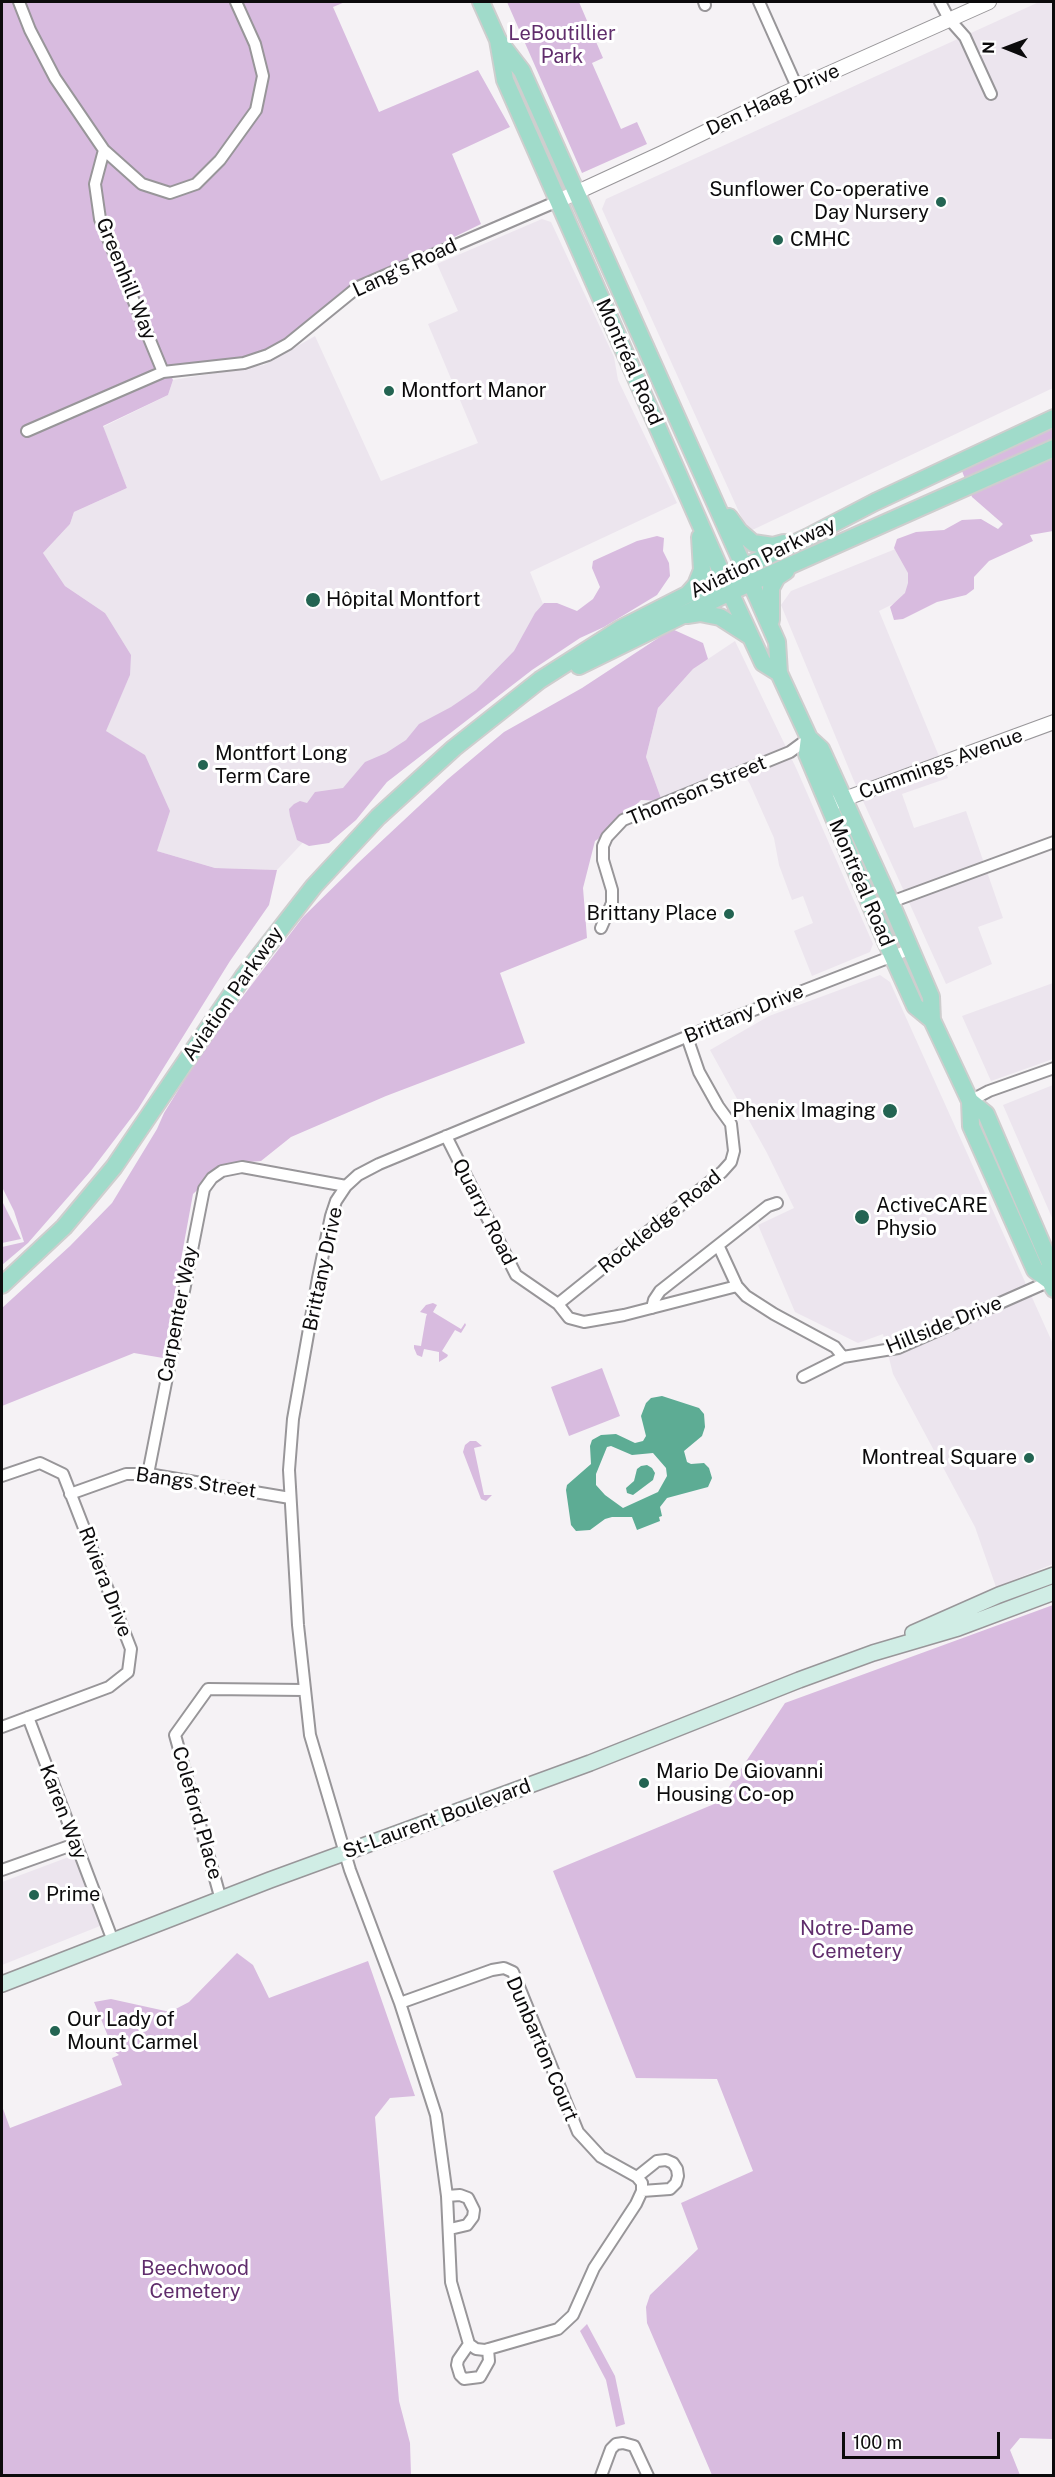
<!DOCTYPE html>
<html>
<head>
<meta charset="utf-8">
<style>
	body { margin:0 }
	#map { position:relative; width:1055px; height:2477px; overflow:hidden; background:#f5f2f5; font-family:"Public Sans",sans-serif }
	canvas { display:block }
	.frame { position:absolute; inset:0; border:3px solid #0c0b0c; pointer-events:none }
	.north { position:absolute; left:977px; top:18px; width:60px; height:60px; -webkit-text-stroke:4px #fff; paint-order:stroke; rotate:271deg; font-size:16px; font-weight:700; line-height:24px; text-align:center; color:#0c0b0c }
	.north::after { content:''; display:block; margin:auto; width:21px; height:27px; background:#0c0b0c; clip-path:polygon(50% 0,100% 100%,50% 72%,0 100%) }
	.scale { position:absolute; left:842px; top:2432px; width:158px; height:27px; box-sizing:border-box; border:3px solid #0c0b0c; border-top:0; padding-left:8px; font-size:18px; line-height:21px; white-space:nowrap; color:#0c0b0c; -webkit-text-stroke:4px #fff; paint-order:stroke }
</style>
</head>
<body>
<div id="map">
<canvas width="1055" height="2477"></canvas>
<div class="frame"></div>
<div class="north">N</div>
<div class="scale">100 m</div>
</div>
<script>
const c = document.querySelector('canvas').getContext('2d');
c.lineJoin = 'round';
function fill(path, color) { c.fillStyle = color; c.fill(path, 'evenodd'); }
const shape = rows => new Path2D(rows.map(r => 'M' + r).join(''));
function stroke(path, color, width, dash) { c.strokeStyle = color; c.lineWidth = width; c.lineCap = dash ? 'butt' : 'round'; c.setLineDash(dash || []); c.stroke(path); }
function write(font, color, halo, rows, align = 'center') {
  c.font = font + ' "Public Sans",sans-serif'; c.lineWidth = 6; c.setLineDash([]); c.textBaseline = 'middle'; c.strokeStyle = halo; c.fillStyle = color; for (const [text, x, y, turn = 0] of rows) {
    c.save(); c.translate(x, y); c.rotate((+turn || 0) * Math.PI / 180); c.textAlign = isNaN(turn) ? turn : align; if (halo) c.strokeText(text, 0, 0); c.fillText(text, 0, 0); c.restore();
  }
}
fill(shape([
	[1039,2,1053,2,1053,388,748,532,602,209,606,199],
	[542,219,551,222,614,357,618,380,677,503,530,572,554,631,309,836,277,870,215,868,157,851,145,755,105,731,130,675,105,613,65,586,43,553,70,524,74,512,127,488,103,427,168,395,173,380,264,365,315,336,381,481,478,443,428,324,458,311,437,264],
	[898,548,917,592,879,611,948,778,902,794,914,828,966,811,1003,918,978,927,992,964,946,984,854,781,781,605,791,591],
	[735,641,797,770,873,944,870,952,812,976,794,931,813,923,803,896,792,900,779,865,774,838,750,784,740,768,662,801,646,757,658,708,693,669],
	[880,975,890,982,1053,1344,1053,1564,996,1587,975,1527,893,1374,883,1334,858,1343,795,1312,758,1225,794,1208,767,1153,710,1050,769,1016],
	[1053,983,1053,1059,991,1081,962,1016],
	[1053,1085,1053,1220,1003,1105],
	[74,1855,100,1926,2,1965,2,1882]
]), '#ece5ee');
fill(shape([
	[2,2,345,2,333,7,379,112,478,70,510,127,452,154,481,224,341,292,290,338,267,351,243,359,168,368,173,380,168,395,103,426,127,488,74,512,70,524,43,553,65,586,105,613,131,655,130,675,106,731,145,755,170,811,157,851,215,868,277,870,269,905,230,961,138,1109,90,1172,28,1243,2,1265,2,1247,24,1242,14,1211,2,1187],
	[507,2,579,2,603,58,592,63,621,129,637,122,647,144,582,173],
	[1053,428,1053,531,1030,535,1033,541,989,561,974,577,974,589,966,595,937,602,903,619,894,620,890,607,905,593,908,583,908,573,894,548,897,539,916,532,944,530,962,520,981,519,998,529,1003,524,972,497,962,471],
	[657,536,664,538,663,551,669,563,670,576,657,595,604,627,580,638,532,670,387,782,356,820,329,843,309,846,297,840,290,816,289,809,294,804,300,801,307,803,315,792,343,788,365,762,386,753,406,740,419,724,451,707,476,690,514,651,535,613,544,603,557,603,577,611,593,599,600,587,592,568,593,561,637,541],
	[672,629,703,643,708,659,693,669,658,708,646,757,662,801,641,800,609,832,595,841,583,888,587,938,500,973,525,1043,386,1096,291,1137,261,1161,225,1164,193,1194,163,1358,134,1353,2,1406,2,1308,70,1246,112,1203,157,1129,164,1113,206,1045,303,917,358,863,448,779,504,732,582,688],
	[2,1201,21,1239,2,1243],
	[433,1303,437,1305,433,1312,461,1329,465,1323,466,1325,461,1333,455,1330,442,1351,448,1355,447,1357,439,1362,439,1352,424,1349,422,1357,417,1355,414,1348,414,1345,421,1346,426,1317,427,1314,420,1312,426,1305],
	[602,1368,620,1416,569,1436,551,1387],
	[470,1441,476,1441,482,1446,474,1448,484,1495,492,1495,486,1501,481,1499,463,1452,465,1445],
	[1053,1605,1053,2439,1020,2438,1010,2450,1020,2475,712,2475,647,2323,646,2307,650,2295,698,2249,681,2203,753,2171,717,2079,636,2078,553,1871,719,1802,785,1703],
	[237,1953,253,1965,269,1998,368,1961,415,2096,390,2098,375,2117,399,2401,410,2443,411,2475,2,2475,2,2106,10,2128,122,2085,112,2058,119,2055,114,2051,94,2002,111,1999,170,2012,189,2002],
	[587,2324,615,2376,625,2424,616,2427,606,2380,580,2331]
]), '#d8bbdf');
fill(shape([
	[662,1396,699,1408,704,1414,705,1427,702,1436,684,1451,687,1462,691,1464,704,1463,709,1468,712,1478,708,1487,667,1498,660,1507,662,1516,659,1517,660,1521,637,1530,632,1517,612,1517,605,1519,590,1530,576,1531,571,1525,566,1490,567,1485,591,1464,590,1446,592,1440,601,1435,616,1434,635,1443,643,1441,646,1436,641,1416,646,1403,651,1398],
	[611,1446,632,1455,653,1453,666,1468,667,1476,658,1492,623,1508,605,1495,596,1485,596,1474,607,1447],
	[647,1465,652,1468,655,1473,653,1480,633,1495,627,1493,626,1488,634,1481,637,1469,641,1466]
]), '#5dac94');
const minor = shape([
	[19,2,30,30,55,78,104,150,142,184,170,193,196,184,220,160,256,110,263,76,255,44,236,2],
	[704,2,705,5],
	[759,2,797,87],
	[940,2,949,19,965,37,991,94],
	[104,150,95,184,100,219,163,372],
	[27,431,163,372,244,363,268,355,288,344,358,287,558,201],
	[872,909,1054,842],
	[601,928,612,903,612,890,603,860,603,846,607,837,623,820,790,752,809,738],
	[970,1101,989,1091,1054,1068],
	[446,1136,516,1275,558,1304,569,1318,584,1322,624,1315,737,1286],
	[719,1247,737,1286,746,1296,774,1314,835,1347,843,1357],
	[558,1304,722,1172,731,1162,734,1151,731,1124,718,1106,699,1072,687,1037],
	[652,1308,654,1300,660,1291,768,1206,777,1203],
	[803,1377,843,1357,898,1348,1050,1281],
	[148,1474,204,1189,212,1178,222,1171,242,1167,346,1186],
	[2,1476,40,1463,63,1474,131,1649,128,1672,109,1687,2,1727],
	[70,1494,126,1474,148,1474,290,1498],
	[28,1717,113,1941],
	[2,1870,75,1844],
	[221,1900,175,1735,208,1689,304,1690],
	[400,2003,492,1970,504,1968,513,1972,578,2132,601,2157,637,2177,642,2183,642,2191,636,2204,594,2268,573,2315,558,2329,485,2350,476,2349,469,2344,451,2282,447,2196,436,2115,400,2003,350,1870,310,1735,298,1625,289,1470,293,1419,318,1278,331,1216,336,1201,346,1186,358,1175,379,1164,715,1025,911,949],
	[637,2177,657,2161,666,2160,673,2163,677,2169,678,2176,676,2183,670,2189,642,2191],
	[447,2196,460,2195,468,2198,474,2210,473,2217,467,2225,450,2229],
	[469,2344,458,2360,457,2365,460,2375,464,2379,480,2377,489,2361,488,2349],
	[601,2476,611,2449,616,2444,623,2443,634,2446,648,2476]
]);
const tertiary = shape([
	[558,201,662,153,783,94,989,2],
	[836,802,1054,722]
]);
const secondary = shape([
	[913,1633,999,1595,1054,1575],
	[2,1984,270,1880,590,1763,799,1680,873,1653,958,1628,1054,1592]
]);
const primary = shape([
	[481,2,498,40,505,80,730,592,763,663,779,673],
	[498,40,522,71,751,583,777,642,779,673,809,738,821,749,890,901,931,997,932,1020],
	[729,517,739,531,753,543,773,546,784,543],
	[688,594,696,585,702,570,700,537],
	[687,615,700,613,720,617,748,635],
	[771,620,771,588,777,577,786,571],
	[579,666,730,592,1054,448],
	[809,738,807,754,887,944,915,1006,932,1020,970,1101,971,1126,1035,1270,1050,1281],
	[970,1101,986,1114,1050,1263,1050,1281,1054,1289],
	[2,1285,64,1227,114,1167,243,977,314,886,378,817,454,748,540,680,620,629,724,576,808,537,875,502,1054,418]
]);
stroke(minor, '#989699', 14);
stroke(tertiary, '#989699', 16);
stroke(secondary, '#989699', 18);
stroke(primary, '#cecece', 20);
stroke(minor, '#fff', 10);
stroke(tertiary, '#fff', 14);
stroke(secondary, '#d0ede5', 15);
stroke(primary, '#a0dbca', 16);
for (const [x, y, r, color] of [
	[941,202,6,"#236452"],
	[778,240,6,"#236452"],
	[389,391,6,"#236452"],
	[313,600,8,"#236452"],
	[203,765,6,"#236452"],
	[729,914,6,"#236452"],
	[890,1111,8,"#236452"],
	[862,1217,8,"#236452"],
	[1029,1458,6,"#236452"],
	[644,1783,6,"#236452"],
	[34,1895,6,"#236452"],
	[55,2031,6,"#236452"]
]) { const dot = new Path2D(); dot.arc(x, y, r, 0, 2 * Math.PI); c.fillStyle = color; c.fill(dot); stroke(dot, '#fff', 2); }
write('20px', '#602d6c', '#fff', [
	["LeBoutillier",562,34],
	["Park",562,57],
	["Notre-Dame",857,1929],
	["Cemetery",857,1952],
	["Beechwood",195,2269],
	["Cemetery",195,2292]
]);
write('20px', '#0c0b0c', '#fff', [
	["Den Haag Drive",773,100,-25],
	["Lang's Road",405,268,-25],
	["Greenhill Way",126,279,68],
	["Montréal Road",629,362,66],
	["Aviation Parkway",763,558,-26],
	["Cummings Avenue",941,764,-20],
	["Thomson Street",697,791,-23],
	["Montréal Road",861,883,67],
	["Aviation Parkway",233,994,-55],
	["Brittany Drive",744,1014,-22],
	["Quarry Road",484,1212,63],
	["Rockledge Road",660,1222,-39],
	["Brittany Drive",323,1269,-78],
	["Carpenter Way",178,1314,-79],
	["Hillside Drive",944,1325,-22],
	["Bangs Street",196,1483,8],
	["Riviera Drive",105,1582,69],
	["Karen Way",63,1812,69],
	["Coleford Place",197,1813,74],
	["St-Laurent Boulevard",437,1819,-20],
	["Dunbarton Court",542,2049,67]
]);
write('20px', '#0c0b0c', '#fff', [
	["Sunflower Co-operative",929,190,"right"],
	["Day Nursery",929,213,"right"],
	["CMHC",790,240],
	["Montfort Manor",401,391],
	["Hôpital Montfort",326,600],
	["Montfort Long",215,754],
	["Term Care",215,777],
	["Brittany Place",717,914,"right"],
	["Phenix Imaging",876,1111,"right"],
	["ActiveCARE",876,1206],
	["Physio",876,1229],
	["Montreal Square",1017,1458,"right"],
	["Mario De Giovanni",656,1772],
	["Housing Co-op",656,1795],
	["Prime",46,1895],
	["Our Lady of",67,2020],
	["Mount Carmel",67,2043]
], 'left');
</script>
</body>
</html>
